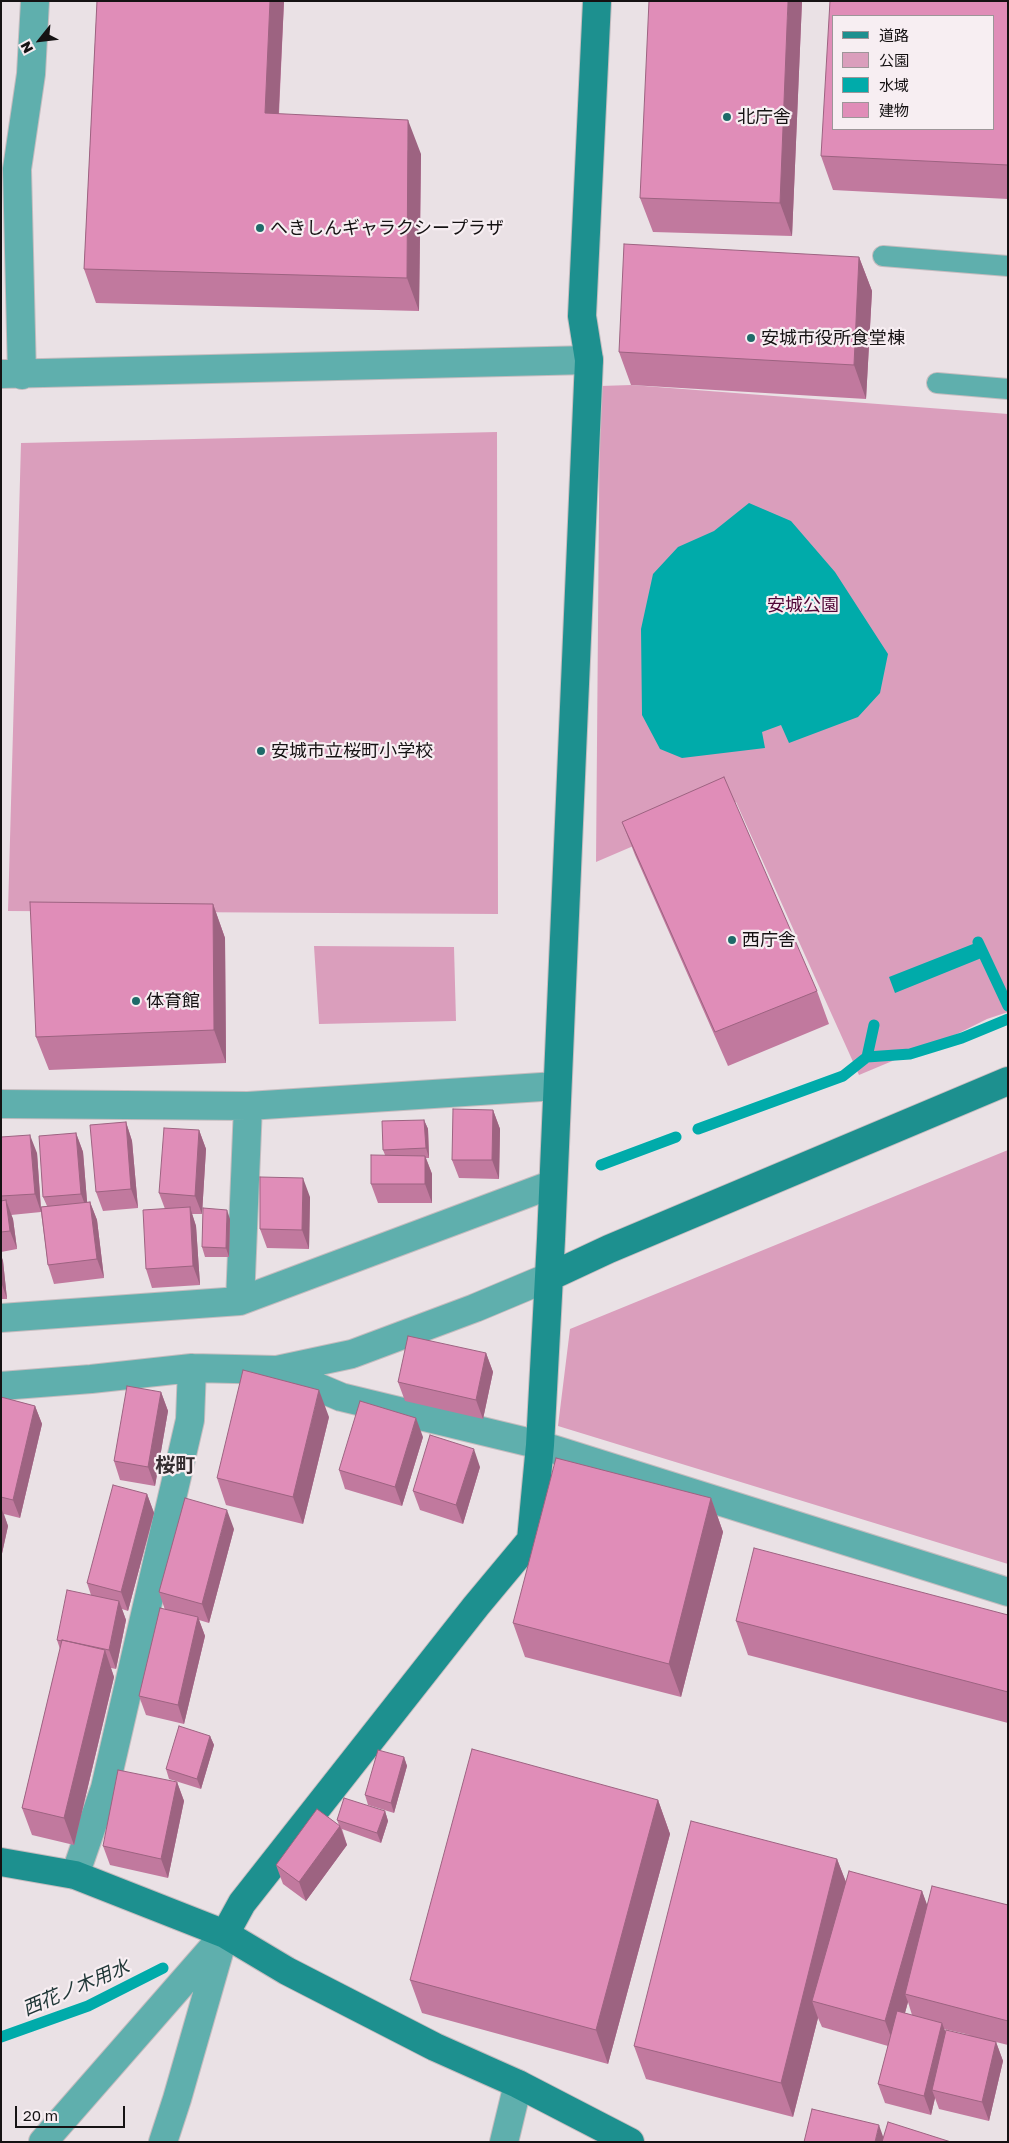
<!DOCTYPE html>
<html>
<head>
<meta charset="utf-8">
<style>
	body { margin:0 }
	#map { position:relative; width:1009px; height:2143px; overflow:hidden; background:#eae1e5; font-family:"Golos Text","Noto Sans JP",sans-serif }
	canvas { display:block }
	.frame { position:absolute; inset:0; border:2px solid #151213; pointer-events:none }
	.legend { position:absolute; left:832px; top:15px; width:162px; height:115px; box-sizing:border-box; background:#f7eef2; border:1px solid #9d9699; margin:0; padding:6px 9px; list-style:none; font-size:15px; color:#151213 }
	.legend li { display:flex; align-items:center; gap:10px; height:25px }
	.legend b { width:25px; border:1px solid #9d9699 }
	.north { position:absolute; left:15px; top:15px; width:50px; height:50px; -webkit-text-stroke:4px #f7eef2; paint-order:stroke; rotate:241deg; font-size:14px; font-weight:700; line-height:20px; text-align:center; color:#151213 }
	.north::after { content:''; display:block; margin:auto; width:18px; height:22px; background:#151213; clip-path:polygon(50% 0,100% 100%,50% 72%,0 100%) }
	.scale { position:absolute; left:15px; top:2106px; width:110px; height:22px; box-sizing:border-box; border:2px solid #151213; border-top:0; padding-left:6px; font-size:15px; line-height:18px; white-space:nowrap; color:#151213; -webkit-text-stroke:4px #f7eef2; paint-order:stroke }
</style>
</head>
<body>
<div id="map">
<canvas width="1009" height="2143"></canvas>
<div class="frame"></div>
<ul class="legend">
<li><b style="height:6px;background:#1d908f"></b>道路</li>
<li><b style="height:14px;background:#da9ebc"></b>公園</li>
<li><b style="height:14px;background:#00abaa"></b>水域</li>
<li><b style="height:14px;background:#e08db8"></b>建物</li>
</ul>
<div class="north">N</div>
<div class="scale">20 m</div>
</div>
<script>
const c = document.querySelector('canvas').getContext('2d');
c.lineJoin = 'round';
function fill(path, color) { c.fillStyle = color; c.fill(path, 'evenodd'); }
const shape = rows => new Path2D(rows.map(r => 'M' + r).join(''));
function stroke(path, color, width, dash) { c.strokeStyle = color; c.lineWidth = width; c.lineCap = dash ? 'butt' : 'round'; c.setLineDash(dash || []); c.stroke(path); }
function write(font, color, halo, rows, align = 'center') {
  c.font = font + ' "Golos Text","Noto Sans JP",sans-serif'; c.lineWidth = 4.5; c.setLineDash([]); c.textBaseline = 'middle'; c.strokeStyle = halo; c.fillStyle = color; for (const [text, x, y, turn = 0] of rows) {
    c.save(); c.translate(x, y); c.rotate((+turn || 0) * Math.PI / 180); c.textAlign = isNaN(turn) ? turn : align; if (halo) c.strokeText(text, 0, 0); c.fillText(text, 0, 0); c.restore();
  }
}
fill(shape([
	[631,385,1008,414,1008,1012,987,1019,959,1033,859,1075,736,802,596,862,600,386],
	[497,432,498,914,8,911,21,443],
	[314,946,454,947,456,1021,319,1024],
	[1008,1150,1008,1564,558,1426,570,1329]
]), '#da9ebc');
fill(shape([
	[749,503,791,521,835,572,888,654,880,693,858,717,789,743,781,725,762,732,765,748,682,758,660,749,642,715,641,629,653,574,678,547,714,531],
	[978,942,984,957,895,993,889,977]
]), '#00abaa');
stroke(shape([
	[978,942,1008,1006],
	[867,1057,874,1025],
	[698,1129,843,1076,867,1057,910,1054,962,1038,1008,1019],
	[601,1165,676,1137],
	[1,2037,88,2006,163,1968]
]), '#00abaa', 11);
const lane = shape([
	[883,256,1008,266],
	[937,383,1008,389]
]);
const street = shape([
	[1,374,589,360],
	[22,375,17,169,31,74,35,1],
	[1,1104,248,1106,557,1086],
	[240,1301,248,1106],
	[1,1318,240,1301,553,1184],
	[277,1370,341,1397,540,1445,1008,1592],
	[1,1386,91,1379,192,1368,277,1370,352,1354,475,1308,549,1277],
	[75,1875,105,1788,190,1420,192,1368],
	[43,2142,225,1934],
	[163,2142,177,2099,222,1942],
	[504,2142,518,2084]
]);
const secondary = shape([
	[549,1277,609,1249,1008,1081],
	[1,1862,75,1875,225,1934,287,1971,435,2047,518,2084,630,2142],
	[225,1934,242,1903,476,1606,531,1540,540,1445,551,1239,589,360,582,316,597,1]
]);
stroke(lane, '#c4bcbf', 22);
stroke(street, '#c4bcbf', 30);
stroke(secondary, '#c4bcbf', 30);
stroke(lane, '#5fafad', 20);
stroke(street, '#5fafad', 28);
stroke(secondary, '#1d908f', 28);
fill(shape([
	[97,1,284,1,279,114,421,154,419,311,96,303,84,269],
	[802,1,792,236,653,232,640,198],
	[1008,1,1008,199,833,190,821,156],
	[859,257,872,291,866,399,631,385,619,352],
	[622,822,817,991,829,1024,728,1066,635,855],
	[213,904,225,938,226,1063,49,1070,36,1037],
	[493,1110,500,1129,499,1179,459,1178,452,1160],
	[424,1120,428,1129,429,1158,426,1158,432,1174,432,1203,378,1203,371,1184,385,1155,383,1150],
	[126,1122,132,1141,138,1208,103,1211,96,1192],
	[199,1130,206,1149,202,1214,192,1214,196,1226,200,1285,152,1288,146,1269,165,1209,159,1193],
	[76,1133,83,1152,87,1202,90,1202,97,1220,104,1278,54,1284,48,1265,41,1212,11,1215,13,1219,17,1249,1,1252,1,1137,37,1153,41,1207,47,1206,43,1197],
	[310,1197,309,1249,267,1248,260,1229],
	[230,1219,229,1257,205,1257,202,1247],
	[1,1255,3,1261,7,1299,1,1299],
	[486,1353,493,1372,483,1419,405,1401,398,1382],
	[161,1392,168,1411,155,1486,120,1480,114,1461],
	[1,1397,35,1406,42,1424,20,1518,4,1514,8,1526,1,1558],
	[329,1417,303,1524,226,1505,217,1478],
	[423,1437,402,1506,345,1489,339,1470],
	[480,1467,463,1524,420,1510,413,1491],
	[147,1494,154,1513,128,1611,122,1609,126,1620,116,1669,111,1668,114,1677,74,1845,32,1835,22,1808,60,1649,57,1640,91,1595,87,1583],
	[711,1498,723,1532,681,1697,525,1657,513,1623],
	[234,1529,209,1623,199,1620,205,1636,184,1724,146,1715,139,1696,165,1610,159,1592],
	[1008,1615,1008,1723,748,1655,736,1621],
	[210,1736,214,1745,201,1789,169,1779,166,1769],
	[404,1757,407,1766,394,1813,368,1805,365,1795],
	[177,1782,184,1801,168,1878,110,1865,103,1846],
	[658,1800,670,1834,608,2064,422,2013,410,1980],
	[385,1811,388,1821,381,1843,342,1829,347,1845,306,1901,283,1884,276,1865,339,1825,337,1820],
	[837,1859,846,1882,922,1891,927,1906,1008,1905,1008,2045,996,2042,1003,2061,989,2121,939,2109,935,2098,931,2115,885,2103,878,2084,888,2046,822,2027,818,2018,793,2117,646,2079,634,2046],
	[908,2002,912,2015,905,2013],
	[944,2029,970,2035,946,2032]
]), '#c1799e');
fill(shape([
	[270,1,284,1,277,146,265,113],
	[788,1,802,1,792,236,780,203],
	[408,120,421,154,419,311,407,278],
	[859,257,872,291,866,399,854,365],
	[213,904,225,938,226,1063,214,1030],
	[493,1110,500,1129,499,1179,492,1160],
	[424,1120,428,1129,429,1158,426,1148],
	[126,1122,132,1141,138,1208,131,1189],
	[199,1130,206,1149,202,1214,195,1196],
	[76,1133,83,1152,88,1213,81,1194],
	[30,1135,37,1153,41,1212,35,1194],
	[425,1156,432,1174,432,1203,425,1184],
	[303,1178,310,1197,309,1249,302,1230],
	[6,1200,13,1219,17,1249,10,1231],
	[90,1202,97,1220,104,1278,97,1259],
	[190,1207,196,1226,200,1285,193,1266],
	[227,1210,230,1219,229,1257,226,1248],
	[1,1255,3,1261,7,1299,1,1282],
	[486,1353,493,1372,483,1419,476,1400],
	[319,1390,329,1417,303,1524,293,1497],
	[161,1392,168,1411,155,1486,148,1467],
	[35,1406,42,1424,20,1518,13,1500],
	[416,1418,423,1437,402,1506,395,1487],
	[474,1449,480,1467,463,1524,456,1505],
	[147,1494,154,1513,128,1611,121,1592],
	[711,1498,723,1532,681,1697,669,1664],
	[1,1507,8,1526,1,1558],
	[227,1510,234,1529,209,1623,202,1604],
	[119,1601,126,1620,116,1669,109,1650],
	[198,1617,205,1636,184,1724,178,1705],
	[105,1650,114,1677,74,1845,64,1818],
	[210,1736,214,1745,201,1789,197,1779],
	[404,1757,407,1766,394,1813,391,1803],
	[177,1782,184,1801,168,1878,161,1859],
	[658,1800,670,1834,608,2064,596,2030],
	[385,1811,388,1821,381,1843,377,1833],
	[340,1826,347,1845,306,1901,299,1882],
	[837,1859,850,1893,812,2001,818,2018,793,2117,781,2083],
	[922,1891,932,1918,905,1994,908,2002,895,2048,885,2021],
	[942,2023,949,2041,932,2090,935,2098,931,2115,924,2096],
	[996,2042,1003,2061,989,2121,982,2102],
	[879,2125,885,2142,875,2142]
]), '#9d6381');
const building = shape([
	[97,1,270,1,265,113,408,120,407,278,84,269,97,1],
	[649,1,788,1,780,203,640,198,649,1],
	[830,1,1008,1,1008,165,821,156,830,1],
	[833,16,993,16,993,129,833,129,833,16],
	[624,244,859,257,854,365,619,352,624,244],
	[724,777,817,991,715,1032,622,822,724,777],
	[30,902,213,904,214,1030,36,1037,30,902],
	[453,1109,493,1110,492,1160,452,1160,453,1109],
	[424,1120,426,1148,383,1150,382,1121,424,1120],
	[126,1122,131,1189,96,1192,90,1125,126,1122],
	[164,1128,199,1130,195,1196,159,1193,164,1128],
	[76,1133,81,1194,43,1197,39,1136,76,1133],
	[30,1135,35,1194,1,1196,1,1137,30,1135],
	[371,1155,425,1156,425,1184,371,1184,371,1155],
	[260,1177,303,1178,302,1230,260,1229,260,1177],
	[6,1200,10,1231,1,1232,1,1201,6,1200],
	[90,1202,97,1259,48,1265,41,1207,90,1202],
	[190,1207,193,1266,146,1269,143,1210,190,1207],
	[203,1208,227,1210,226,1248,202,1247,203,1208],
	[408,1336,486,1353,476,1400,398,1382,408,1336],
	[243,1370,319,1390,293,1497,217,1478,243,1370],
	[127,1386,161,1392,148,1467,114,1461,127,1386],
	[1,1397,35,1406,13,1500,1,1497,1,1397],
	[360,1401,416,1418,395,1487,339,1470,360,1401],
	[430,1435,474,1449,456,1505,413,1491,430,1435],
	[556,1458,711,1498,669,1664,513,1623,556,1458],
	[113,1485,147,1494,121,1592,87,1583,113,1485],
	[185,1498,227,1510,202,1604,159,1592,185,1498],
	[754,1548,1008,1615,1008,1692,736,1621,754,1548],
	[67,1590,119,1601,109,1650,62,1640,62,1641,57,1640,67,1590],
	[160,1608,198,1617,178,1705,139,1696,160,1608],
	[62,1640,105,1650,64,1818,22,1808,62,1640],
	[179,1726,210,1736,197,1779,166,1769,179,1726],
	[472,1749,658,1800,596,2030,410,1980,472,1749],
	[378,1750,404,1757,391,1803,365,1795,378,1750],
	[118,1770,177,1782,161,1859,103,1846,118,1770],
	[344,1798,385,1811,377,1833,337,1820,344,1798],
	[317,1809,340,1826,299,1882,276,1865,317,1809],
	[691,1821,837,1859,781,2083,634,2046,691,1821],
	[849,1871,922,1891,885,2021,812,2001,849,1871],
	[932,1886,1008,1905,1008,2021,905,1994,932,1886],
	[897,2011,942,2023,924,2096,878,2084,897,2011],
	[946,2030,996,2042,982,2102,932,2090,946,2030],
	[812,2109,879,2125,875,2142,804,2142,812,2109],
	[888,2122,951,2142,882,2142,888,2122]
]);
fill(building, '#e08db8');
stroke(building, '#9d6381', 1);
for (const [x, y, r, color] of [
	[727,117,5,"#1e6a69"],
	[260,228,5,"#1e6a69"],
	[751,338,5,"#1e6a69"],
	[261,751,5,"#1e6a69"],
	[732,940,5,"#1e6a69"],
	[136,1001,5,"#1e6a69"]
]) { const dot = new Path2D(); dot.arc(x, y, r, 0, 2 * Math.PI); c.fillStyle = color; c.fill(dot); stroke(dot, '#f7eef2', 2); }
write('18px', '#151213', '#f7eef2', [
	["北庁舎",737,117],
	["へきしんギャラクシープラザ",270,228],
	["安城市役所食堂棟",761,338],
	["安城市立桜町小学校",271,751],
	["西庁舎",742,940],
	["体育館",146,1001]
], 'left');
write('18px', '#510637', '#f7eef2', [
	["安城公園",803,605]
]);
write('italic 19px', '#203737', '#f7eef2', [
	["西花ノ木用水",76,1988,-23]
]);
write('bold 20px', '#352e31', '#f7eef2', [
	["桜町",175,1466]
]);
</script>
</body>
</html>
